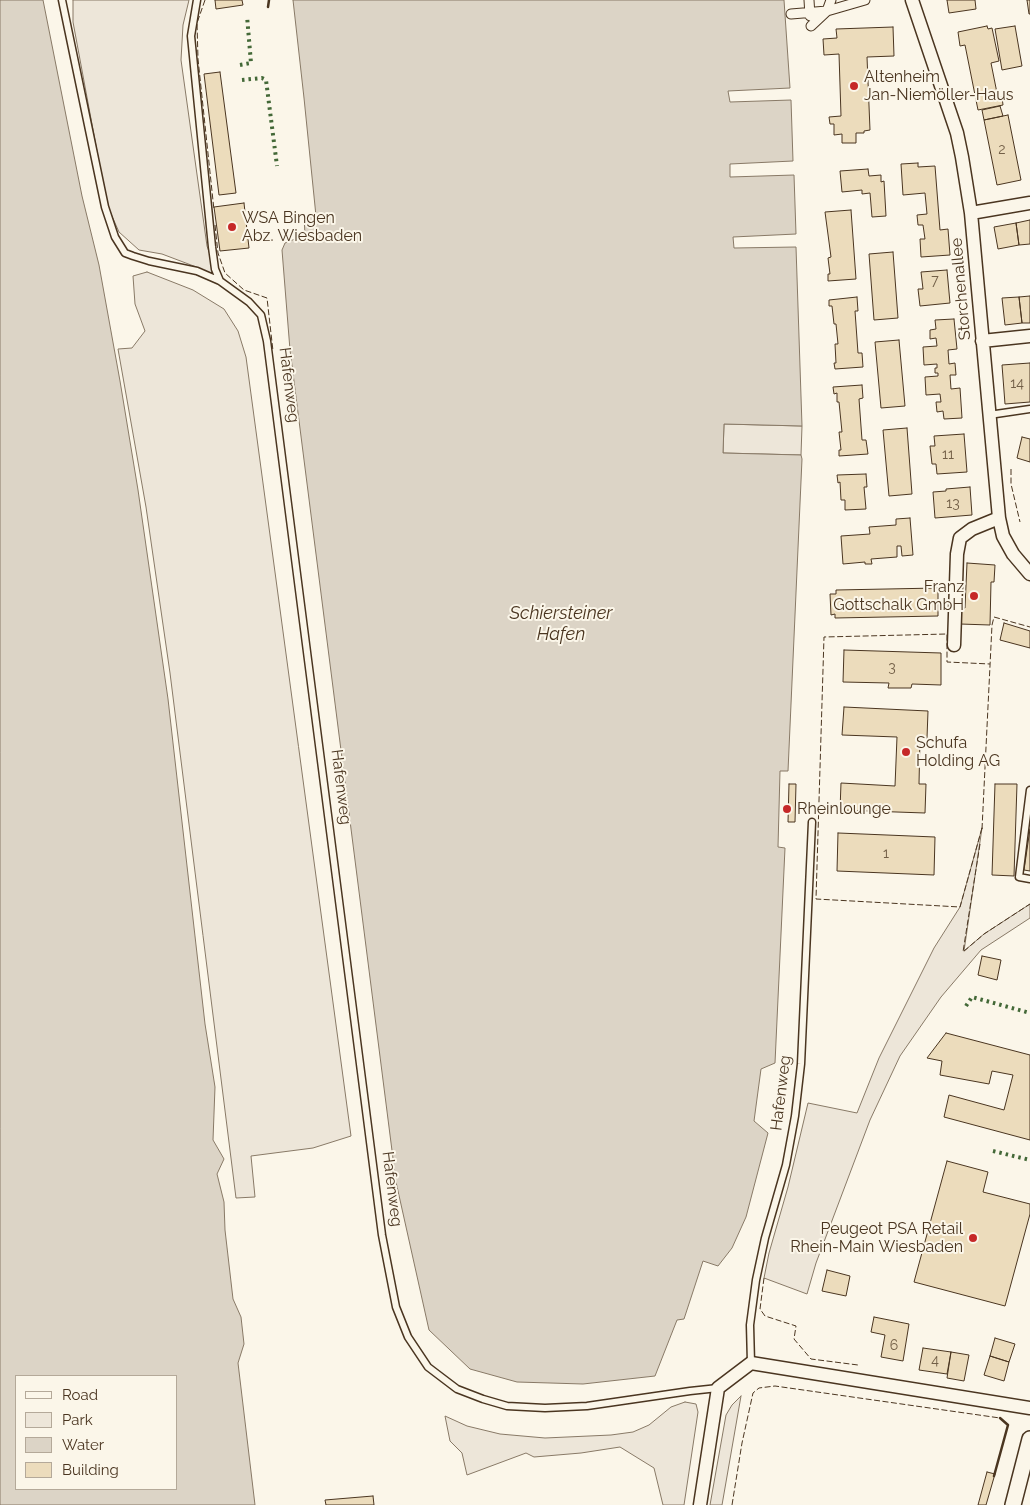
<!DOCTYPE html>
<html>
<head>
<meta charset="utf-8">
<style>
	body { margin:0 }
	#map { position:relative; width:1030px; height:1505px; overflow:hidden; background:#fbf6e9; font-family:Raleway,sans-serif }
	canvas { display:block }
	.legend { position:absolute; left:15px; top:1375px; width:162px; height:115px; box-sizing:border-box; background:#fbf6e9; border:1px solid #b4a999; margin:0; padding:6px 9px; list-style:none; font-size:15px; color:#4a3520 }
	.legend li { display:flex; align-items:center; gap:10px; height:25px }
	.legend b { width:25px; border:1px solid #b4a999 }
</style>
</head>
<body>
<div id="map">
<canvas width="1030" height="1505"></canvas>
<ul class="legend">
<li><b style="height:6px;background:#fbf6e9"></b>Road</li>
<li><b style="height:14px;background:#ede6d9"></b>Park</li>
<li><b style="height:14px;background:#dcd4c6"></b>Water</li>
<li><b style="height:14px;background:#ecdcbc"></b>Building</li>
</ul>
</div>
<script>
const c = document.querySelector('canvas').getContext('2d');
c.lineJoin = 'round';
function fill(path, color) { c.fillStyle = color; c.fill(path, 'evenodd'); }
const shape = rows => new Path2D(rows.map(r => 'M' + r).join(''));
function stroke(path, color, width, dash) { c.strokeStyle = color; c.lineWidth = width; c.lineCap = dash ? 'butt' : 'round'; c.setLineDash(dash || []); c.stroke(path); }
function write(font, color, halo, rows, align = 'center') {
  c.font = font + ' Raleway,sans-serif'; c.lineWidth = 4; c.setLineDash([]); c.textBaseline = 'middle'; c.strokeStyle = halo; c.fillStyle = color; for (const [text, x, y, turn = 0] of rows) {
    c.save(); c.translate(x, y); c.rotate((+turn || 0) * Math.PI / 180); c.textAlign = isNaN(turn) ? turn : align; if (halo) c.strokeText(text, 0, 0); c.fillText(text, 0, 0); c.restore();
  }
}
const green = shape([
	[73,0,189,0,183,25,181,60,207,246,215,269,215,279,199,268,162,254,139,250,119,232,107,205,73,22,73,0],
	[147,272,193,290,224,309,238,331,246,357,351,1136,313,1148,251,1156,255,1197,236,1198,170,673,146,507,118,349,132,348,145,331,135,304,133,276,147,272],
	[724,424,802,426,801,455,723,453,724,424],
	[982,828,964,951,984,934,1030,904,1030,918,981,950,941,997,900,1056,870,1120,816,1263,807,1294,764,1278,769,1253,788,1187,808,1103,857,1113,879,1058,934,948,960,907,982,828],
	[741,1396,722,1505,710,1505,726,1415,732,1405,741,1396],
	[685,1402,696,1404,698,1412,684,1505,663,1505,654,1468,620,1447,581,1453,534,1457,526,1453,467,1475,462,1453,450,1441,445,1416,467,1426,500,1434,545,1438,611,1435,633,1432,649,1425,671,1407,685,1402]
]);
fill(green, '#ede6d9');
stroke(green, '#887966', 1);
const water = shape([
	[0,0,43,0,82,196,99,265,120,381,138,490,168,699,205,1024,215,1087,213,1140,224,1159,217,1174,224,1202,225,1230,233,1299,241,1317,244,1344,238,1363,255,1505,0,1505,0,0],
	[176,1376,176,1489,16,1489,16,1376,176,1376],
	[293,0,784,0,790,88,728,91,730,102,791,100,793,161,730,164,730,177,794,175,796,234,733,237,734,248,796,247,802,426,724,424,723,453,801,455,802,459,788,771,780,771,778,847,785,848,775,1063,761,1069,754,1121,768,1133,746,1217,732,1248,718,1266,703,1261,684,1319,677,1320,655,1376,583,1384,517,1382,470,1369,429,1330,396,1182,290,350,282,250,285,243,305,235,304,217,316,216,304,98,293,0]
]);
fill(water, '#dcd4c6');
stroke(water, '#887966', 1);
const building = shape([
	[215,0,242,0,243,5,216,9,215,0],
	[947,0,975,0,976,9,949,13,947,0],
	[1027,0,1030,0,1030,14,1029,14,1027,0],
	[987,26,988,29,992,28,999,61,991,63,998,98,1002,97,1003,105,978,110,965,45,960,46,958,32,987,26],
	[1015,26,1022,66,1002,70,995,29,1015,26],
	[893,27,894,56,867,57,870,130,864,131,864,133,856,133,856,143,842,143,842,134,834,135,834,124,830,124,829,117,841,116,839,54,824,55,823,39,837,38,836,29,893,27],
	[220,72,236,193,219,195,204,74,220,72],
	[1000,106,1003,116,984,120,982,110,1000,106],
	[1008,115,1021,180,997,185,984,120,1008,115],
	[918,163,918,167,935,166,940,230,948,229,950,255,921,257,920,239,925,239,923,225,918,225,917,215,927,214,925,193,903,195,901,164,918,163],
	[868,169,869,176,881,175,881,182,884,181,886,216,872,217,870,193,862,194,862,190,842,192,840,171,868,169],
	[244,203,249,248,220,251,214,207,244,203],
	[851,210,856,279,828,281,828,274,830,274,828,258,831,257,825,212,851,210],
	[1030,220,1030,244,1019,245,1016,223,1030,220],
	[1016,223,1019,245,998,249,994,227,1016,223],
	[893,252,898,318,874,320,869,254,893,252],
	[947,270,950,303,920,306,918,289,923,289,921,272,947,270],
	[1030,296,1030,323,1022,323,1019,297,1030,296],
	[857,297,858,311,855,311,858,353,862,353,863,367,835,369,834,363,836,363,835,344,838,344,836,324,834,324,832,306,829,306,829,300,857,297],
	[1019,297,1022,323,1005,325,1002,298,1019,297],
	[954,319,957,349,948,350,949,364,955,363,956,375,950,375,951,389,960,388,962,418,944,419,943,411,937,412,936,402,941,402,940,394,926,395,925,377,938,376,938,373,935,373,935,368,937,368,937,364,924,365,923,347,937,346,936,338,930,339,930,330,936,329,935,320,954,319],
	[899,340,905,406,881,408,875,342,899,340],
	[1030,363,1030,402,1005,404,1002,365,1030,363],
	[862,385,863,398,859,399,862,440,866,440,868,454,839,456,839,450,841,450,839,432,842,432,839,402,837,402,837,393,834,394,833,387,862,385],
	[907,428,912,494,889,496,883,430,907,428],
	[964,434,967,472,937,474,936,464,932,464,930,446,935,446,934,436,964,434],
	[1022,437,1030,439,1030,462,1017,458,1022,437],
	[866,474,867,487,864,487,866,509,845,510,845,500,841,500,840,482,838,483,837,475,866,474],
	[970,487,972,515,935,518,933,492,946,491,946,489,970,487],
	[910,518,913,555,902,556,901,546,897,546,897,557,871,559,872,564,865,564,865,562,843,564,841,536,870,534,869,527,896,525,896,519,910,518],
	[967,563,995,565,994,582,991,582,990,625,960,624,959,608,965,608,967,563],
	[938,588,938,616,835,618,835,614,831,615,830,594,836,594,836,590,938,588],
	[1004,623,1030,631,1030,648,1000,640,1004,623],
	[844,650,941,653,941,685,912,684,911,688,888,688,889,683,843,682,844,650],
	[844,707,928,711,927,738,920,738,919,784,926,784,925,813,840,810,841,783,895,786,897,737,842,735,844,707],
	[789,784,796,784,795,822,788,822,789,784],
	[995,784,1017,784,1014,876,992,875,995,784],
	[1030,829,1030,871,1024,870,1030,829],
	[838,833,935,837,934,875,837,871,838,833],
	[982,956,1001,960,997,980,978,975,982,956],
	[946,1033,1030,1055,1030,1140,944,1117,949,1095,1004,1110,1013,1075,992,1071,989,1084,940,1075,942,1061,927,1058,946,1033],
	[947,1161,988,1172,983,1192,1030,1204,1030,1214,1005,1306,914,1282,947,1161],
	[827,1270,850,1276,846,1296,822,1291,827,1270],
	[874,1317,909,1324,903,1361,881,1357,885,1335,871,1332,874,1317],
	[995,1338,1015,1344,1009,1362,990,1356,995,1338],
	[923,1348,951,1352,947,1374,919,1370,923,1348],
	[951,1352,969,1355,964,1381,947,1378,951,1352],
	[990,1356,1009,1362,1004,1381,984,1375,990,1356],
	[987,1472,995,1474,986,1505,978,1505,987,1472],
	[373,1496,374,1505,326,1505,325,1500,373,1496]
]);
fill(building, '#ecdcbc');
stroke(building, '#4a3520', 1);
const service = shape([
	[62,0,105,207,115,237,125,253,133,256,149,261,197,271,220,281,249,302,261,315,267,341,382,1235,396,1307,408,1337,428,1367,457,1389,483,1399,507,1406,545,1408,587,1406,690,1391,718,1388],
	[197,0,191,36,212,247,215,269,220,281],
	[989,415,1030,409],
	[1030,790,1019,877,1030,879],
	[751,1363,750,1325,756,1280,765,1238,786,1165,795,1116,801,1064,812,822]
]);
const pedestrian = shape([
	[809,0,810,16],
	[791,14,827,11,865,0],
	[811,26,827,11,831,0]
]);
const minor = shape([
	[912,0,957,133,962,157,971,213,999,518,1003,536,1013,554,1030,574],
	[971,213,1030,203],
	[982,341,1030,336],
	[954,645,957,554,960,538,972,529,999,518],
	[700,1505,718,1388,751,1363,1030,1408]
]);
const tertiary = shape([
	[1013,1505,1030,1439]
]);
stroke(service, '#4a3520', 9);
stroke(pedestrian, '#4a3520', 11);
stroke(minor, '#4a3520', 15);
stroke(tertiary, '#4a3520', 18);
stroke(service, '#fbf6e9', 6);
stroke(pedestrian, '#fbf6e9', 9);
stroke(minor, '#fbf6e9', 12);
stroke(tertiary, '#fbf6e9', 15);
stroke(shape([
	[240,65,251,63,247,16],
	[242,80,262,78,266,80,277,166],
	[966,1006,972,997,1030,1013],
	[993,1151,1030,1160]
]), '#436837', 4, [2.5, 4]);
stroke(shape([
	[205,0,197,23,198,59,214,210],
	[215,225,218,253,225,273,244,290,267,298,273,351],
	[1011,469,1011,484,1020,522],
	[982,828,960,907,816,899,824,637,947,634,947,662,990,664],
	[982,829,992,625,994,617,1030,627],
	[980,844,963,952,984,934,1030,904],
	[764,1278,760,1309,765,1316,796,1326,794,1339,811,1359,858,1365],
	[732,1505,742,1443,753,1393,759,1388,775,1386,1000,1418]
]), '#4a3520', 1, [6, 2.5]);
stroke(shape([
	[268,7,269,0],
	[994,1476,1008,1425,1000,1418]
]), '#4a3520', 2.5);
for (const [x, y, r, color] of [
	[854,86,5,"#c62828"],
	[232,227,5,"#c62828"],
	[974,596,5,"#c62828"],
	[906,752,5,"#c62828"],
	[787,809,5,"#c62828"],
	[973,1238,5,"#c62828"]
]) { const dot = new Path2D(); dot.arc(x, y, r, 0, 2 * Math.PI); c.fillStyle = color; c.fill(dot); stroke(dot, '#fbf6e9', 2); }
write('14px', '#725f47', null, [
	["2",1002,150],
	["7",935,281],
	["14",1017,384],
	["11",948,455],
	["13",953,504],
	["3",892,668],
	["1",886,854],
	["6",894,1346],
	["4",935,1361]
]);
write('16px', '#4a3520', '#fbf6e9', [
	["Altenheim",864,77],
	["Jan-Niemöller-Haus",864,95],
	["WSA Bingen",242,218],
	["Abz. Wiesbaden",242,236],
	["Franz",964,587,"right"],
	["Gottschalk GmbH",964,605,"right"],
	["Schufa",916,743],
	["Holding AG",916,761],
	["Rheinlounge",797,809],
	["Peugeot PSA Retail",963,1229,"right"],
	["Rhein-Main Wiesbaden",963,1247,"right"]
], 'left');
write('16px', '#4a3520', '#fbf6e9', [
	["Storchenallee",961,289,-95],
	["Hafenweg",289,385,83],
	["Hafenweg",341,787,83],
	["Hafenweg",781,1093,-83],
	["Hafenweg",392,1189,83]
]);
write('italic 18px', '#4a3520', '#fbf6e9', [
	["Schiersteiner",561,614],
	["Hafen",561,635]
]);
</script>
</body>
</html>
